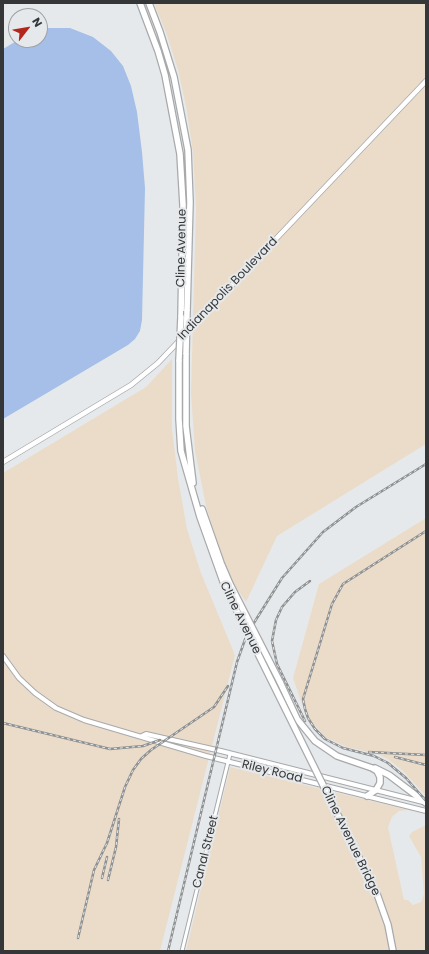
<!DOCTYPE html>
<html>
<head>
<meta charset="utf-8">
<style>
	body { margin:0 }
	#map { position:relative; width:429px; height:954px; overflow:hidden; background:#e6e9eb; font-family:Poppins,sans-serif }
	canvas { display:block }
	.frame { position:absolute; inset:0; border:4px solid #353637; pointer-events:none }
	.north { position:absolute; left:8px; top:8px; width:40px; height:40px; box-sizing:border-box; background:#e6e9eb; border:1px solid #9fa1a3; border-radius:50%; rotate:59deg; font-size:11px; font-weight:700; line-height:16px; text-align:center; color:#353637 }
	.north::after { content:''; display:block; margin:auto; width:14px; height:18px; background:#b4251c; clip-path:polygon(50% 0,100% 100%,50% 72%,0 100%) }
</style>
</head>
<body>
<div id="map">
<canvas width="429" height="954"></canvas>
<div class="frame"></div>
<div class="north">N</div>
</div>
<script>
const c = document.querySelector('canvas').getContext('2d');
c.lineJoin = 'round';
function fill(path, color) { c.fillStyle = color; c.fill(path, 'evenodd'); }
const shape = rows => new Path2D(rows.map(r => 'M' + r).join(''));
function stroke(path, color, width, dash) { c.strokeStyle = color; c.lineWidth = width; c.lineCap = dash ? 'butt' : 'round'; c.setLineDash(dash || []); c.stroke(path); }
function write(font, color, halo, rows, align = 'center') {
  c.font = font + ' Poppins,sans-serif'; c.lineWidth = 4; c.setLineDash([]); c.textBaseline = 'middle'; c.strokeStyle = halo; c.fillStyle = color; for (const [text, x, y, turn = 0] of rows) {
    c.save(); c.translate(x, y); c.rotate((+turn || 0) * Math.PI / 180); c.textAlign = isNaN(turn) ? turn : align; if (halo) c.strokeText(text, 0, 0); c.fillText(text, 0, 0); c.restore();
  }
}
fill(shape([
	[154,3,426,3,426,444,277,536,246,602,233,583,222,558,206,506,195,451,191,393,196,208,193,152,186,106,178,70,167,35],
	[172,359,172,429,178,478,187,529,201,573,235,655,160,951,3,951,3,473,146,387],
	[426,518,426,796,403,771,388,759,377,754,347,747,325,737,310,720,302,704,293,678,319,584],
	[230,767,409,810,399,811,392,817,388,827,404,900,408,900,413,905,421,902,424,894,421,857,409,836,412,832,426,825,426,951,186,951]
]), '#ebdcc9');
fill(shape([
	[47,28,70,28,93,37,111,51,123,66,131,86,137,112,142,152,145,188,142,320,140,331,135,339,128,345,3,419,3,49,18,40,40,40,40,31]
]), '#a5bfe8');
const minor = shape([
	[182,951,230,754]
]);
const secondary = shape([
	[3,656,19,678,35,693,56,708,84,720,206,756,426,811],
	[142,736,146,734,221,751,423,802]
]);
const primary = shape([
	[3,462,131,385,158,363,426,81]
]);
const motorway = shape([
	[140,3,158,51,165,75,180,154,183,205,181,317],
	[149,3,160,32,174,77,188,150,190,202,187,311],
	[186,353,186,426,193,483],
	[179,360,179,419,181,451,200,517,225,587],
	[202,509,221,563,230,584],
	[280,682,297,719,315,741,337,756,372,768,377,771,380,777,380,783,376,790,367,796],
	[375,768,389,775,426,803]
]);
stroke(minor, '#a7a9ab', 5);
stroke(secondary, '#a7a9ab', 6);
stroke(primary, '#a7a9ab', 6);
stroke(motorway, '#a7a9ab', 8);
stroke(minor, '#fff', 3);
stroke(secondary, '#fff', 4);
stroke(primary, '#fff', 4.5);
stroke(motorway, '#fff', 5.5);
const rail = shape([
	[426,531,343,584,332,604,303,699,305,709,308,718,315,729,325,739,343,748,374,756,388,763,406,778,426,801],
	[305,721,277,664,272,641,276,620,282,607,295,592,310,581],
	[3,723,110,749,143,746,160,740],
	[369,752,426,755],
	[395,757,426,765],
	[102,878,107,857],
	[108,880,116,847,119,819],
	[78,938,94,870,107,843,125,787,133,770,141,759,151,750,214,707,228,686],
	[168,951,237,662,247,634,282,578,323,532,356,507,426,464]
]);
stroke(rail, '#8e9091', 2.5);
stroke(rail, '#e6e9eb', 1, [3]);
const motorwayBridge = shape([
	[186,353,187,311],
	[179,360,181,317],
	[230,584,280,682],
	[225,587,377,894,388,925,393,951]
]);
stroke(motorwayBridge, '#a7a9ab', 8, []);
stroke(motorwayBridge, '#fff', 5.5);
write('12px', '#353637', '#e6e9eb', [
	["Cline Avenue",182,248,-89],
	["Indianapolis Boulevard",228,289,-46],
	["Cline Avenue",240,618,64],
	["Riley Road",272,772,14],
	["Cline Avenue Bridge",350,841,64],
	["Canal Street",206,852,-76]
]);
</script>
</body>
</html>
